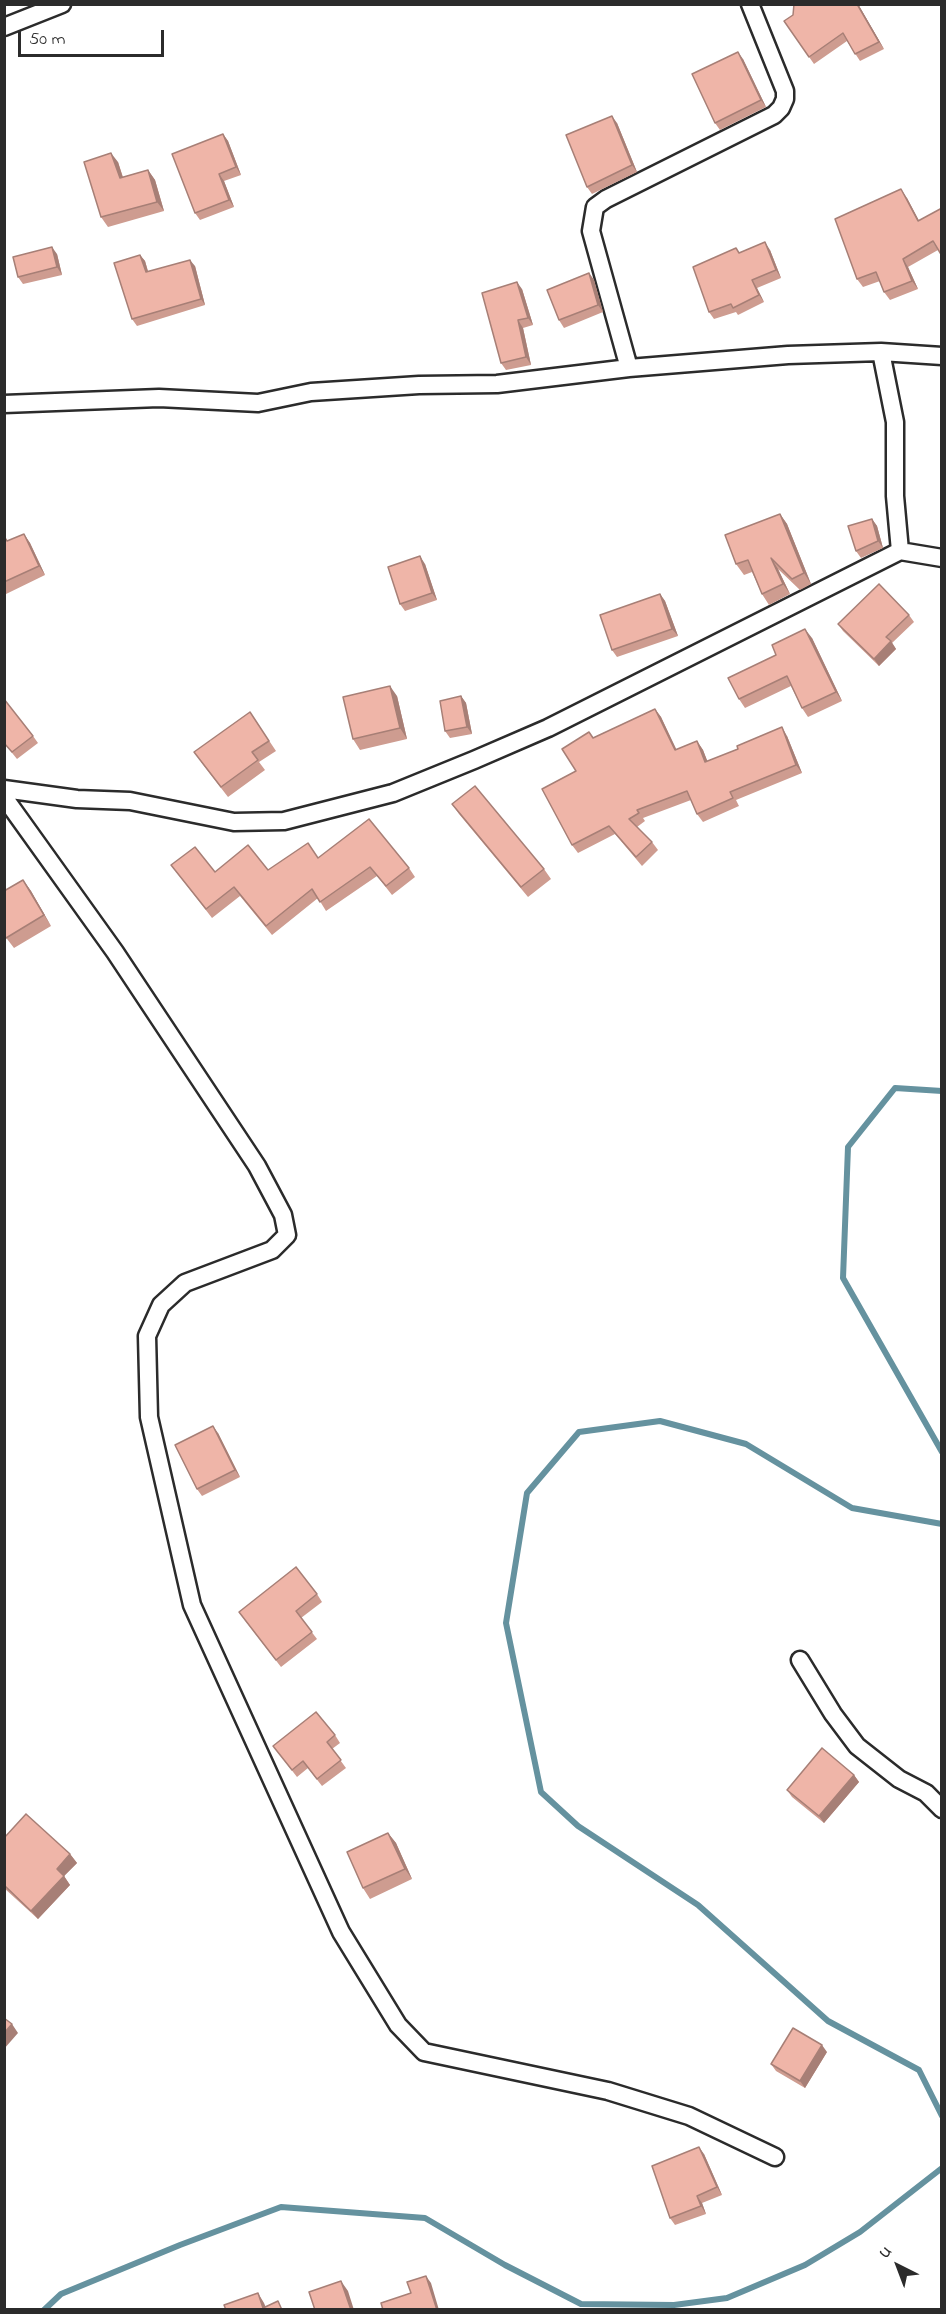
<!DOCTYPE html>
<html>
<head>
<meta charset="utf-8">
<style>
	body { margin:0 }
	#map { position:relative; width:946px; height:2314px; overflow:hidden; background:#fff; font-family:"Indie Flower",sans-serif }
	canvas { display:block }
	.frame { position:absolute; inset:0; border:6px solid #2b2b2b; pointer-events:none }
	.north { position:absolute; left:868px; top:2236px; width:60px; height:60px; -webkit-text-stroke:4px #fff; paint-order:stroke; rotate:318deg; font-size:16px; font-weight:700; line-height:24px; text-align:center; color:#2b2b2b }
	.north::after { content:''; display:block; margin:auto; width:21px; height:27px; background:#2b2b2b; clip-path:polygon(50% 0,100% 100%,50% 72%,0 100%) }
	.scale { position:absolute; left:18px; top:30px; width:146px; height:27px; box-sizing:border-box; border:3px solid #2b2b2b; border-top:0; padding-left:8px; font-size:18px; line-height:21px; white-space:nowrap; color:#2b2b2b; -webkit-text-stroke:4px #fff; paint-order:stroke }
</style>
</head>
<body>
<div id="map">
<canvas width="946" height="2314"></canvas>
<div class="frame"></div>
<div class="north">U</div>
<div class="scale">50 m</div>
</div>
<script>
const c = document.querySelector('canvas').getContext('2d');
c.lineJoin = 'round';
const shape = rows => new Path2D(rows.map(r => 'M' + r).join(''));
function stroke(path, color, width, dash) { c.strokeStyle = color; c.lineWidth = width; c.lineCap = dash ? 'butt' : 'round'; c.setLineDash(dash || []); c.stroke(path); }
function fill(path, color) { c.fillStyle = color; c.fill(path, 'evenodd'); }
stroke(shape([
	[942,1091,895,1088,848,1147,843,1278,942,1452],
	[942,1524,852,1508,746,1444,660,1421,579,1432,527,1493,506,1623,541,1792,578,1826,698,1905,828,2021,919,2070,942,2116],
	[44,2310,61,2294,180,2245,281,2207,425,2218,505,2265,581,2304,674,2305,727,2298,805,2265,860,2232,942,2168]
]), '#65929f', 6);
const street = shape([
	[4,27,62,4],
	[629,368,591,231,595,207,606,199,774,115,781,108,785,99,785,91,750,4],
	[4,404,159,398,258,403,311,392,419,385,497,384,629,368,788,355,881,352],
	[900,551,895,496,895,422,881,352,942,356],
	[4,789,77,799,130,801,234,822,284,821,393,793,474,760,548,728,900,551,942,558],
	[4,797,115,952,257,1166,283,1215,287,1235,272,1250,185,1283,161,1305,147,1336,149,1417,192,1605,341,1932,398,2025,424,2052,608,2091,689,2116,775,2157],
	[800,1660,833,1714,857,1746,899,1779,926,1793,942,1809]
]);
stroke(street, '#2b2b2b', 21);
stroke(street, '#fff', 16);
fill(shape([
	[858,4,884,49,860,61,847,41,814,64,784,21,793,15],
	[743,59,766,107,720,130,715,123],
	[617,123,637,172,592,194,587,187],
	[223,134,228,141,241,175,224,181,234,207,200,220,195,213],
	[118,162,123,177,148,170,155,180,164,211,108,227,101,217],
	[907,198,919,221,938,250,908,267,918,289,890,300,884,292,880,281,863,287,857,279],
	[770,250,781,278,757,288,764,302,738,315,736,312,714,319,709,312,740,253],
	[57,254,62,275,23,284,18,277],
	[140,255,145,261,148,271,195,266,205,305,137,326,132,319],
	[589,273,594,280,603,312,564,328,559,320],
	[522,289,533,325,523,328,531,365,506,370,501,363],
	[780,514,787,524,811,584,800,590,778,569,790,594,769,605,762,594,752,572,744,575,736,564],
	[872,519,877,526,883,548,861,558,856,551],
	[24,534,30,543,45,575,4,595,4,535,8,541],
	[425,564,437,600,405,611,400,604],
	[660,594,665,601,678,636,617,657,612,650],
	[909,615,914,622,892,643,896,649,879,666,843,631,838,624],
	[812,638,842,701,808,717,802,708,791,686,745,708,739,699],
	[397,696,407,739,360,750,353,739],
	[461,696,466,703,472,734,450,738,445,731],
	[655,709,661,717,676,750,697,741,703,750,707,761,787,736,802,773,736,800,739,806,703,822,697,814,691,800,643,818,645,821,637,827,652,842,658,850,642,866,615,834,578,853,572,845,589,732,594,738],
	[250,712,276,751,259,762,265,770,228,797,201,762],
	[33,736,38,743,17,759,4,743],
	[452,804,544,869,551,879,528,897,459,814],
	[318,858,409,868,415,877,392,895,377,876,326,911,318,898,272,935,240,896,212,918,171,865,215,872,268,870],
	[23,880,31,891,51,926,14,948,4,935],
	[218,1433,240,1477,202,1496,197,1489],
	[317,1594,322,1602,301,1618,317,1639,281,1667,244,1619],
	[335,1735,340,1743,332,1749,346,1768,322,1786,308,1768,297,1777,273,1746],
	[854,1775,859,1782,824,1823,792,1797,787,1790],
	[388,1833,396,1843,412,1879,370,1899,363,1888],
	[4,1838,70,1854,77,1863,64,1876,70,1885,38,1919,4,1888],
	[827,2052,805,2088,776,2071,771,2064],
	[704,2154,722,2195,702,2203,706,2214,675,2225,670,2218]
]), '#ce9c90');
fill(shape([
	[857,4,858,4,884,49,879,42],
	[738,52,743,59,766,107,761,100],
	[612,116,617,123,637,172,632,165],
	[223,134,228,141,241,175,236,167],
	[111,153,118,162,126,188,120,178],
	[148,170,155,180,164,211,157,202],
	[219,174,224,181,234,207,229,200],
	[901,189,907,198,924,230,918,221],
	[765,242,770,250,781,278,776,270],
	[52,247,57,254,62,275,57,267],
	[140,255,145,261,150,279,146,272],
	[903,259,908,267,918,289,912,281],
	[190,260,195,266,205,305,201,299],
	[589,273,594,280,603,312,598,305],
	[752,280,757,288,764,302,759,295],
	[517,282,522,289,533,325,528,318],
	[518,320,523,328,531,365,526,357],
	[780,514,787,524,811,584,804,573],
	[872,519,877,526,883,548,878,541],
	[24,534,30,543,45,575,39,566],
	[420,556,425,564,437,600,432,593],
	[771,558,778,569,790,594,783,584],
	[660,594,665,601,678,636,672,629],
	[805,629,812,638,842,701,836,692],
	[891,641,896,649,879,666,874,659],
	[390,686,397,696,407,739,400,728],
	[461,696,466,703,472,734,467,727],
	[655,709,661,717,681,759,675,750],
	[782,727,787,736,802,773,796,765],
	[697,741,703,750,711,770,705,762],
	[23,880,31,891,51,926,44,915],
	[213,1426,218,1433,240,1477,235,1470],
	[854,1775,859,1782,824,1823,819,1816],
	[388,1833,396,1843,412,1879,405,1869],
	[70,1854,77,1863,64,1876,70,1885,38,1919,31,1911,57,1869],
	[12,2024,18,2033,4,2049,4,2033],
	[822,2045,827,2052,805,2088,800,2081],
	[699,2147,704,2154,722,2195,717,2187],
	[697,2196,702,2203,706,2214,701,2206],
	[426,2276,431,2283,439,2310,437,2310],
	[341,2281,348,2291,354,2310,351,2310],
	[258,2293,264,2303,267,2310,263,2308]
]), '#a77f76');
const building = shape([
	[794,4,857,4,879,42,855,54,843,33,809,57,784,21,793,15,794,4],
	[738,52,761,100,715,123,692,74,738,52],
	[612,116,632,165,587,187,566,135,612,116],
	[223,134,236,167,219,174,229,200,195,213,172,154,223,134],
	[111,153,120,178,148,170,157,202,101,217,84,162,111,153],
	[901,189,918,221,942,208,942,256,933,241,903,259,912,281,884,292,876,272,857,279,835,219,901,189],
	[765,242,776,270,752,280,759,295,733,308,731,304,709,312,693,267,736,248,739,253,765,242],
	[52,247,57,267,18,277,13,257,52,247],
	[140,255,146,272,190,260,201,299,132,319,114,263,140,255],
	[589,273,598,305,559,320,547,290,589,273],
	[517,282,528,318,518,320,526,357,501,363,482,293,517,282],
	[780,514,804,573,792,579,771,558,783,584,762,594,748,560,736,564,725,535,780,514],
	[872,519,878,541,856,551,848,526,872,519],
	[24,534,39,566,4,582,4,537,7,541,24,534],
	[420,556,432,593,400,604,388,567,420,556],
	[879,584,909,615,886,637,891,641,874,659,838,624,879,584],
	[660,594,672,629,612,650,600,615,660,594],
	[805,629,836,692,802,708,787,676,739,699,728,678,776,655,772,645,805,629],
	[390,686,400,728,353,739,343,697,390,686],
	[461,696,467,727,445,731,440,701,461,696],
	[4,699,33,736,12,752,4,743,4,699],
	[655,709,675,750,697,741,705,762,738,749,737,746,782,727,796,765,730,792,733,798,697,814,687,791,637,810,639,813,629,819,652,842,636,857,609,826,572,845,542,789,576,771,562,749,589,732,593,738,655,709],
	[250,712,269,741,252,752,258,760,221,787,194,752,250,712],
	[475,786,544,869,521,887,452,804,475,786],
	[369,819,409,868,386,886,370,867,320,902,312,889,266,926,234,887,206,909,171,865,195,847,215,872,248,845,268,870,308,843,318,858,369,819],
	[23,880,44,915,6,938,4,935,4,891,23,880],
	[213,1426,235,1470,197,1489,175,1445,213,1426],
	[296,1567,317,1594,296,1611,312,1632,276,1660,239,1612,296,1567],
	[316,1712,335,1735,327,1742,341,1760,317,1779,303,1761,292,1770,273,1746,316,1712],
	[822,1748,854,1775,819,1816,787,1790,822,1748],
	[26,1814,70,1854,57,1869,64,1876,31,1911,4,1885,4,1838,26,1814],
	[388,1833,405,1869,363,1888,347,1852,388,1833],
	[4,2018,12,2024,4,2033,4,2018],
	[793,2028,822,2045,800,2081,771,2064,793,2028],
	[699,2147,717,2187,697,2196,701,2206,670,2218,652,2166,699,2147],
	[426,2276,437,2310,383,2310,381,2303,411,2293,407,2282,426,2276],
	[341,2281,351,2310,315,2310,309,2292,341,2281],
	[258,2293,263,2308,278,2301,282,2310,226,2310,224,2305,258,2293]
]);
fill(building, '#efb5a8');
stroke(building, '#a77f76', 1.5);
</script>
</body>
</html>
